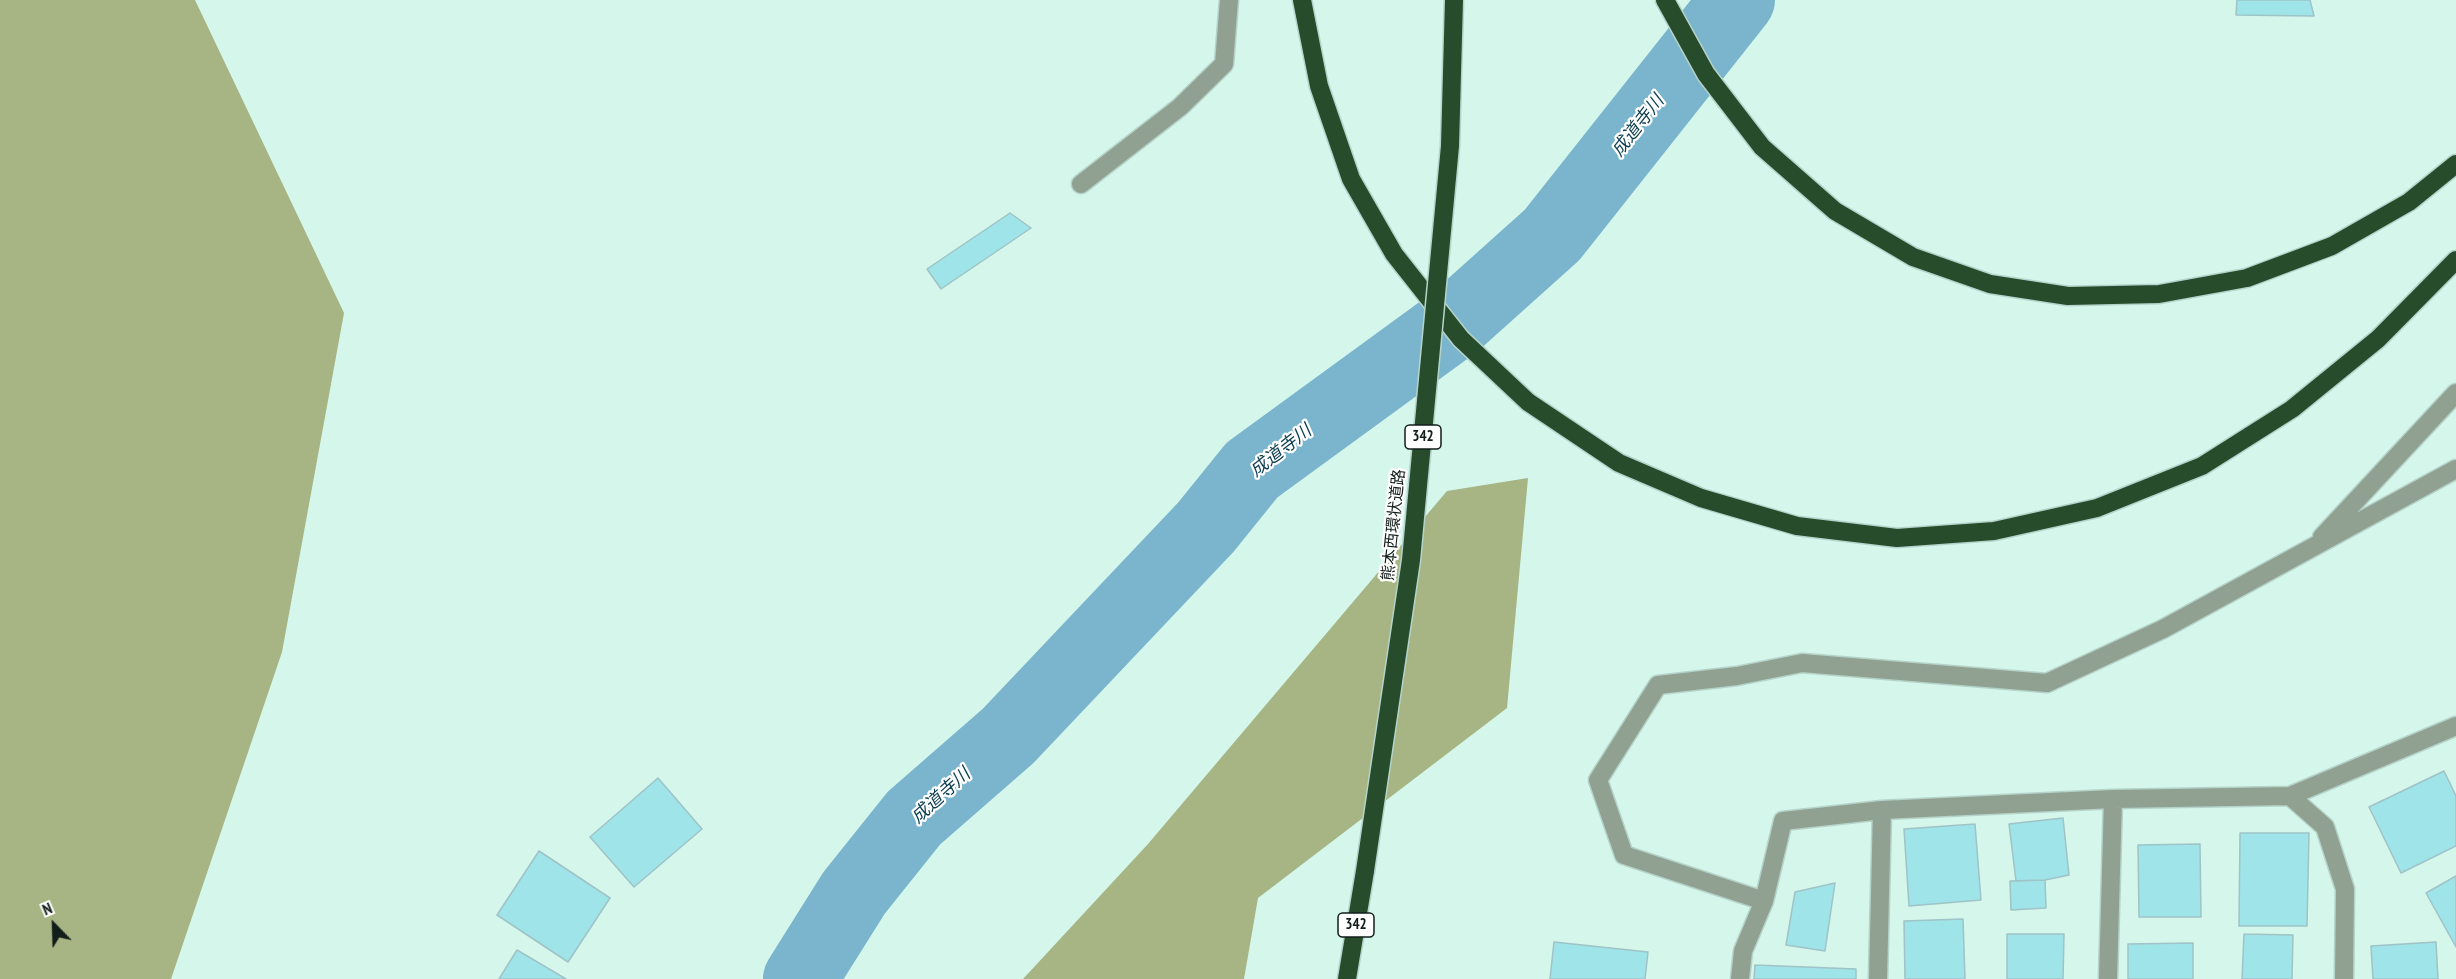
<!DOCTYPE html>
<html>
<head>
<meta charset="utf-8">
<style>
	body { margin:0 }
	#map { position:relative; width:2456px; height:979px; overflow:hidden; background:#d4f6eb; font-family:"PT Sans Narrow",sans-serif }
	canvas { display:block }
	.north { position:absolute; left:24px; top:895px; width:60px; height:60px; -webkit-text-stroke:4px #fff; paint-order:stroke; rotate:337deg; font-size:16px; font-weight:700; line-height:24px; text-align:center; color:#121e1a }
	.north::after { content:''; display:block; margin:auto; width:21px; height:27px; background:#121e1a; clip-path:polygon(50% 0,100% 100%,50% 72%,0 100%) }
</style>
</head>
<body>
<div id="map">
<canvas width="2456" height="979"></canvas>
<div class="north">N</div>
</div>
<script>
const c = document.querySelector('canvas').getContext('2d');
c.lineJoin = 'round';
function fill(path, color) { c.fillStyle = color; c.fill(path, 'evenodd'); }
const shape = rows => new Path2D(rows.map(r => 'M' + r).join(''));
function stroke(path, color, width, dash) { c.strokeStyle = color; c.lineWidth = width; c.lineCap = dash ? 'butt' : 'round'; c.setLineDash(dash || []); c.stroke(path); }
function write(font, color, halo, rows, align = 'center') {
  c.font = font + ' "PT Sans Narrow","Noto Sans JP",sans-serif'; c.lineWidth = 4.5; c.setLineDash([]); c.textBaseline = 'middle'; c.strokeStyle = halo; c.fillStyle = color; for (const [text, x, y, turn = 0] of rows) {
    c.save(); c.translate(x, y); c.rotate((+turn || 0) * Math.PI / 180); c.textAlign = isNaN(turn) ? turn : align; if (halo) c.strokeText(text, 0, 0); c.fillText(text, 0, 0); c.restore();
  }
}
fill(shape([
	[0,0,195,0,344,313,282,652,171,979,0,979],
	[1528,478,1507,708,1258,898,1244,979,1023,979,1148,844,1447,491]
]), '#a7b483');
stroke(shape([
	[800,979,854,893,914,818,1008,736,1206,527,1252,470,1455,322,1552,235,1738,0]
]), '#7bb4cd', 74);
const building = shape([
	[2237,0,2310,0,2314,16,2236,15,2237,0],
	[1010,213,1031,228,941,289,927,269,1010,213],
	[2444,771,2456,796,2456,846,2401,873,2369,807,2444,771],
	[658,778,702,829,634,887,590,837,658,778],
	[2063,818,2069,875,2045,880,2016,881,2009,824,2063,818],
	[1975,824,1981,900,1909,906,1904,829,1975,824],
	[2240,833,2309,833,2307,926,2239,926,2240,833],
	[2200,844,2201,917,2139,917,2138,845,2200,844],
	[539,851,610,898,568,962,497,915,539,851],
	[2456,876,2456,947,2426,893,2456,876],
	[2045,880,2046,908,2011,910,2010,881,2045,880],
	[1835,883,1825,951,1786,945,1795,892,1835,883],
	[1963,919,1965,979,1905,979,1904,921,1963,919],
	[2007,934,2064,934,2063,979,2007,979,2007,934],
	[2244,934,2293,935,2292,979,2242,979,2244,934],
	[1554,942,1648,952,1645,979,1550,979,1554,942],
	[2436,942,2438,979,2373,979,2371,946,2436,942],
	[2193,943,2193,979,2128,979,2128,944,2193,943],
	[517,950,566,979,499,979,517,950],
	[1755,965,1856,969,1856,979,1754,979,1755,965]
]);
fill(building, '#9fe4e8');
stroke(building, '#9fc3c6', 1.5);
const street = shape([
	[1081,184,1180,107,1224,64,1229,0],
	[2322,537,2456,393],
	[2290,796,2456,726],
	[1764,901,1624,855,1598,780,1658,685,1737,676,1802,663,2047,683,2163,629,2456,469],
	[1740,979,1743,951,1764,901,1783,821,1882,810,2113,799,2290,796,2325,827,2345,889,2344,979],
	[1878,979,1882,810],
	[2108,979,2113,799]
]);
const highway = shape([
	[1302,0,1319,86,1351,179,1394,254,1461,339,1528,402,1619,463,1701,498,1797,526,1897,538,1994,531,2097,508,2202,466,2292,409,2378,339,2456,260],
	[1665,0,1706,74,1762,147,1835,211,1913,257,1990,284,2068,296,2159,294,2247,278,2332,246,2409,202,2456,164],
	[1347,979,1365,871]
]);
stroke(street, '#b5d3ca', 21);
stroke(highway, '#b5d3ca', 21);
stroke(street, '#90a191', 18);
stroke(highway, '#274c2c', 18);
const highwayBridge = shape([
	[1365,871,1411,560,1450,146,1454,0]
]);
stroke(highwayBridge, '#b5d3ca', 21, []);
stroke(highwayBridge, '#274c2c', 18);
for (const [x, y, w] of [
	[1423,437,36],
	[1356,925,36]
]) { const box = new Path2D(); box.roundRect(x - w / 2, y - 12, w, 24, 4.5); c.fillStyle = '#fff'; c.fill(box); stroke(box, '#121e1a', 1.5); }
write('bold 15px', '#121e1a', null, [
	["342",1423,437],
	["342",1356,925]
]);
write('16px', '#121e1a', '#fff', [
	["熊本西環状道路",1394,525,-84]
]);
write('italic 18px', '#0c3e50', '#fff', [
	["成道寺川",1638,126,-52],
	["成道寺川",1281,451,-38],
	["成道寺川",941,796,-42]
]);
</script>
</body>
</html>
